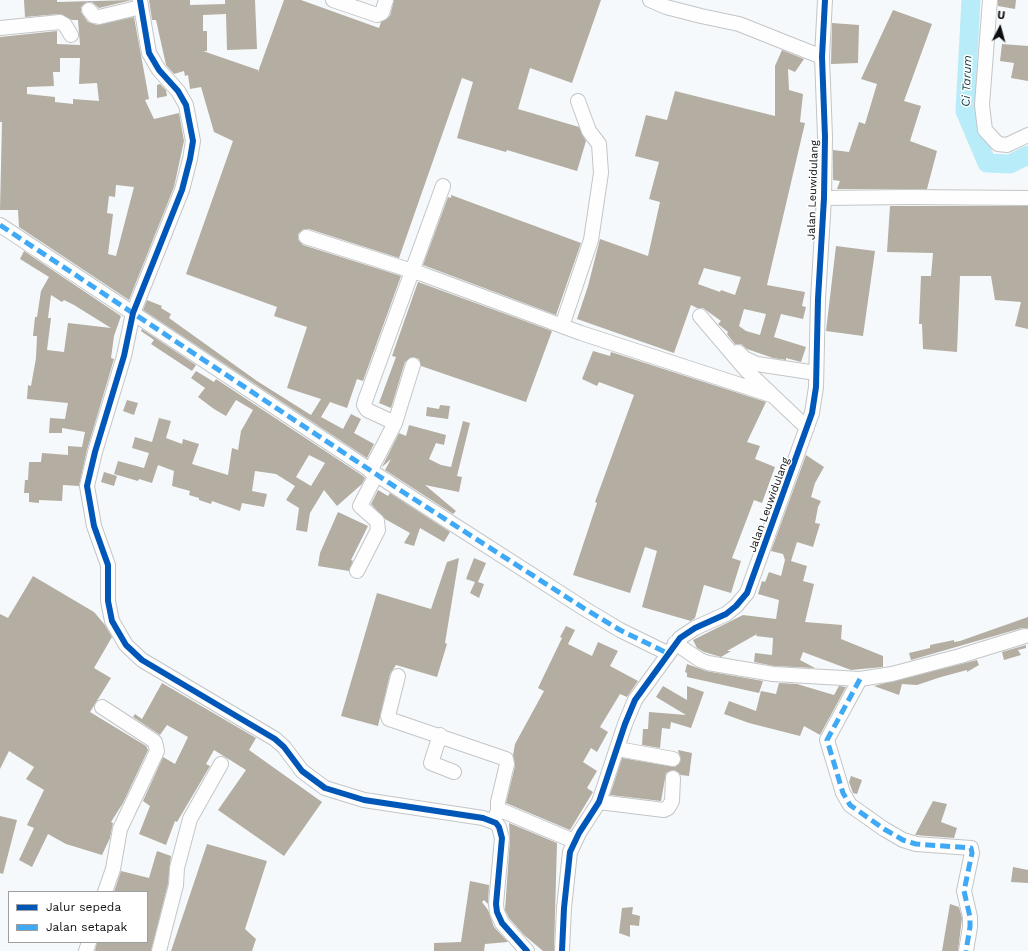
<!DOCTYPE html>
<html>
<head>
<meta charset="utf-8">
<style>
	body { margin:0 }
	#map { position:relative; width:1028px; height:951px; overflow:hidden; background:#f6f9fb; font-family:"Work Sans",sans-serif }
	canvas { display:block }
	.legend { position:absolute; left:8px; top:891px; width:140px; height:52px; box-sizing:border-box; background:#fff; border:1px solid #9e9fa0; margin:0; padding:5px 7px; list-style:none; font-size:12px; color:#0d0f11 }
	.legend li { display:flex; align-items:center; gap:8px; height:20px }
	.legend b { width:20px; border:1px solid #9e9fa0 }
	.north { position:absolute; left:980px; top:8px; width:40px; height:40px; -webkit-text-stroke:3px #fff; paint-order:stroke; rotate:6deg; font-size:11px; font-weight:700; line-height:16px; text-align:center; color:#0d0f11 }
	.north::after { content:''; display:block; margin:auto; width:14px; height:18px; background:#0d0f11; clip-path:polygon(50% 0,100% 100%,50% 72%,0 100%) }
</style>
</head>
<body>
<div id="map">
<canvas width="1028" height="951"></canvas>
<ul class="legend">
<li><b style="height:5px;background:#0057b8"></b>Jalur sepeda</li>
<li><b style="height:5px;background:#3fa9f5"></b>Jalan setapak</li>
</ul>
<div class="north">U</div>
</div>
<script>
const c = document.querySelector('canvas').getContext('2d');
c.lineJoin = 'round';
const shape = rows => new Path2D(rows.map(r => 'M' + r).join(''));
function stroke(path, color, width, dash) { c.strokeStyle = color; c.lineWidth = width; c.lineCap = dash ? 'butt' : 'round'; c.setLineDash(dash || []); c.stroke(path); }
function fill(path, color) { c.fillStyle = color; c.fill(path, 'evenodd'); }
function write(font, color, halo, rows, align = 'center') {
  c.font = font + ' "Work Sans",sans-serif'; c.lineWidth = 3; c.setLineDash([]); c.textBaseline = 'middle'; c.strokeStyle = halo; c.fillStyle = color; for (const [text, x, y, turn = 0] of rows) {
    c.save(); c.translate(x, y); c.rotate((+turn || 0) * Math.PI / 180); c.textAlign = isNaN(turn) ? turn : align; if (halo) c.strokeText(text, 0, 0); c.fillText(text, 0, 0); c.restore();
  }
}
stroke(shape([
	[971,0,965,111,987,163,1010,164,1028,155]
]), '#b9ecf9', 19);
fill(shape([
	[24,0,57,0,57,2,132,0,99,8,92,2,87,2,81,7,81,12,88,22,97,25,134,17,149,99,145,100,154,119,179,113,184,141,174,187,129,300,19,227,18,210,0,210,2,122,0,122,0,37,57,31,57,44,80,45,78,20,72,20,59,14,25,17],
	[60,58,80,58,79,84,97,83,99,101,73,99,73,104,55,102,55,97,27,94,27,87,54,86,53,72,60,72],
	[116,185,134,187,116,256,108,254,113,214,107,213,109,196,115,197],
	[149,0,190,0,190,5,225,4,225,0,255,0,257,49,227,50,226,14,203,15,203,31,207,31,207,51,203,51,258,70,258,72,284,0,301,0,379,28,381,22,390,16,394,0,601,0,572,83,530,68,518,109,579,127,586,141,577,171,507,150,506,152,457,138,473,82,462,78,399,258,309,229,304,229,298,234,298,239,303,245,401,276,363,381,357,379,347,408,330,402,321,417,343,429,351,414,361,419,354,433,374,444,367,458,143,310,147,300,162,306,161,308,171,314,169,318,257,381,311,415,321,399,287,388,307,327,274,316,277,307,186,274,233,141,214,132,201,87,190,89,188,75,185,76,184,71,174,74,166,65,156,20,152,20],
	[998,0,1016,0,1015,9,998,6],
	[893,10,932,24,904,101,921,106,910,141,937,151,927,189,837,189,840,181,833,180,833,150,849,152,859,122,865,124,877,84,861,79],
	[832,23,859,25,858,63,831,64],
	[1002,44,1028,46,1028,81,1011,78,1014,63,1000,61],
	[782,50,804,59,795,72,788,69,789,90,803,94,800,122,805,123,767,285,805,292,802,306,806,307,803,319,781,314,774,337,806,347,801,362,786,358,786,360,773,358,747,349,741,344,735,344,727,334,728,332,718,324,721,321,703,308,697,308,691,305,674,353,577,319,588,286,600,239,648,256,660,202,649,199,659,162,635,156,646,115,667,120,675,91,775,116,775,66],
	[704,268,741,277,735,295,721,290,720,292,698,284],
	[744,309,766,314,760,335,746,331,739,326],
	[160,84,166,90,167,96,157,98,157,85],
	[451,195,581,243,556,315,423,265,448,197,451,198],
	[890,206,1028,206,1028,329,1015,326,1021,302,995,300,991,276,960,276,957,352,923,349,922,324,919,324,921,276,931,276,933,253,887,252],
	[836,246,875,251,863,336,826,331],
	[24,251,121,316,114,336,111,358,114,359,87,450,79,486,63,485,62,501,39,500,39,503,29,502,29,493,24,493,25,480,28,480,29,462,41,462,42,453,68,455,68,446,82,447,85,432,62,428,62,433,49,433,50,418,65,419,68,403,27,399,28,385,31,386,36,358,37,336,33,336,35,317,37,317,41,291,49,277,20,259],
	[51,295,62,302,64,300,74,305,111,328,68,323,64,352,47,350,51,318,48,318],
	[418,282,552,331,526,402,421,366,419,359,412,357,405,362,391,408,379,403,396,357,392,356],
	[142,329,196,365,192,371,151,344,154,340,141,331],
	[593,351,610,356,611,352,766,402,747,442,760,446,755,459,775,467,762,503,754,500,732,558,741,561,731,593,704,585,695,618,691,621,642,607,657,551,645,547,630,593,573,575,597,503,595,502,634,395,599,382,597,386,582,379],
	[196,371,214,382,216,379,363,476,365,478,362,484,337,506,324,490,310,513,307,532,296,530,299,508,286,500,295,486,276,474,255,471,252,491,267,494,264,507,242,503,240,511,212,501,211,504,199,500,199,498,189,495,190,491,172,486,174,471,158,465,152,483,139,479,138,481,114,474,118,461,144,468,149,453,132,448,135,437,152,442,159,418,171,421,166,438,182,444,183,439,199,444,192,464,228,475,232,448,238,450,241,431,253,410,236,400,226,416,214,409,198,397,205,388,191,378],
	[309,455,325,463,311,486,296,477],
	[127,400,138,403,134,415,123,411],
	[440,405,450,406,448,419,426,416,427,407,439,409],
	[463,421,470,423,457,476,462,477,459,492,425,485,456,511,453,514,385,470,391,459,382,467,399,433,406,436,409,425,446,435,444,445,436,443,429,459,441,465,451,467],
	[806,455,824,467,815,483,811,497,821,501,818,507,815,523,820,524,813,547,797,542,791,561,807,566,803,581,814,584,805,622,842,625,841,639,883,656,883,667,851,670,803,652,800,660,815,668,774,666,754,662,755,653,772,655,773,638,756,636,757,634,727,651,731,651,721,657,704,652,697,648,693,640,743,615,776,619,779,600,758,594,762,581,765,582,769,572,781,576,785,560,783,554,771,551],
	[104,472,117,476,114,486,101,482],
	[378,490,388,496,390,493,450,532,444,542,420,528,414,546,404,543,410,533,385,519,371,504],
	[338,512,368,526,351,560,353,561,349,571,318,566,320,553],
	[459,558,445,643,447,644,437,677,396,665,390,674,378,726,341,716,377,593,431,609,447,562],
	[474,558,486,563,478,582,484,584,479,598,470,593,475,582,466,579],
	[33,576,94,612,105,625,112,637,94,668,111,678,90,712,146,746,148,750,123,803,111,822,113,823,110,838,102,855,66,844,48,834,32,867,19,860,34,828,27,825,44,790,26,779,34,767,9,751,0,769,0,614,8,618],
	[1028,617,1028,628,1022,628,911,660,909,653,930,648,930,645,954,640,954,642,960,641],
	[566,626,575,630,568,644,592,656,598,642,618,651,610,666,638,681,627,697,620,694,600,727,608,732,597,752,591,748,583,762,597,771,587,788,593,792,570,830,506,803,515,766,513,755,515,744,544,691,538,688,562,638,560,637],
	[1026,645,1026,648,1018,650,1021,655,1004,660,1002,652],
	[977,660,979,665,967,672,967,670,941,677,917,685,902,684,899,695,874,686],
	[687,664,706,671,763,681,759,693,687,677,687,673,685,672],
	[162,683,256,738,249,750,322,802,284,856,218,810,246,770,214,750,206,764,210,766,177,822,175,821,166,845,139,834,150,806,143,801,163,757,175,764,188,737,167,725,160,735,133,717,135,714,142,719],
	[779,683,797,684,834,695,839,686,846,687,820,735,804,726,800,736,749,723,724,714,729,701,756,711,761,691,776,694],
	[663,686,687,700,687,686,704,692,691,728,671,722,670,729,662,728,660,748,642,745,643,729,648,729,649,712,686,715,656,697],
	[678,750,692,753,689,776,681,775,674,770,666,773,661,801,610,795,622,758,675,767,681,760],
	[851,776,862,780,857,794,853,793,849,782],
	[933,801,947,804,941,822,957,828,954,838,915,835],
	[0,816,17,820,3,874,0,873],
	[509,823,557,843,554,951,543,951,524,935,509,918,505,910,510,839],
	[207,844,267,861,245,929,256,939,252,951,171,951],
	[157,851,171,856,168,884,151,951,95,951,97,942,147,942,147,892,114,892,121,871,149,878],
	[1013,867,1028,870,1028,883,1011,882],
	[470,881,489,885,488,904,484,900,482,902,488,910,494,927,508,942,485,944,484,951,434,951,434,943,461,942],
	[950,904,959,907,962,918,958,951,942,951],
	[633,907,632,914,640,916,639,926,630,925,630,937,619,933,622,908]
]), '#b3ada2');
const minor = shape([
	[140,0,149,53,159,70,178,91,186,105,193,141,190,159,182,190,133,313,124,356,95,452,87,486,94,526,108,565,108,601,112,621,126,645,142,660,275,739,284,747,302,771,325,788,364,800,483,818,496,823,499,827,502,838,496,904,497,912,502,923,527,951],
	[333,0,377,15,382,13,386,0],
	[650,0,666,7,701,16,739,24,822,57],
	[990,0,982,105,985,130,998,144,1007,145,1028,135],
	[89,10,94,16,99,17,141,7],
	[0,28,60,22,65,25,71,35],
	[824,198,909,197,1028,198],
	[0,225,403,492,585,609,620,630,667,653],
	[306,237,422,274,581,333,771,395],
	[700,316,746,370,807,428],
	[562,326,591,240,601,173,599,144,589,131,578,101],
	[738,352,744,358,757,364,816,373],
	[395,423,367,410,364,405,365,401,443,186],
	[370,471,395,423,413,365],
	[357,571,378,530,377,521,360,506,376,475],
	[675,643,700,660,708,663,773,674,860,679,892,674,960,656,1025,636],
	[398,676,388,716,389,719,506,759,507,764,498,802,498,811,493,822],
	[860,679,827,740,843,793,850,805,884,829,903,840,916,844,971,848,972,853,964,891,970,917,970,927,966,951],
	[102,707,151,739,155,742,157,751,120,829,113,869,105,892],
	[440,735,431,763,454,772],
	[618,749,673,759],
	[599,802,664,810,668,808,672,801,673,778],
	[498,809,574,841],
	[86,951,89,942],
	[159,951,176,885,177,868,190,819,221,764],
	[562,951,564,908,570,852,579,833,599,802,625,724,635,700,680,638,695,628,726,614,736,606,747,593,812,413,816,387,818,299,824,198,825,137,822,57,825,0]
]);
stroke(minor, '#c3c5c7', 16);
stroke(minor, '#fefefe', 14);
stroke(shape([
	[0,225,403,492,585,609,620,630,667,653],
	[860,679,827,740,843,793,850,805,884,829,903,840,916,844,971,848,972,853,964,891,970,917,970,927,966,951]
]), '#3fa9f5', 5, [10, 5]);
stroke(shape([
	[140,0,149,53,159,70,178,91,186,105,193,141,190,159,182,190,133,313,124,356,95,452,87,486,94,526,108,565,108,601,112,621,126,645,142,660,275,739,284,747,302,771,325,788,364,800,483,818,496,823,499,827,502,838,496,904,497,912,502,923,527,951],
	[562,951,564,908,570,852,579,833,599,802,625,724,635,700,680,638,695,628,726,614,736,606,747,593,812,413,816,387,818,299,824,198,825,137,822,57,825,0]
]), '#0057b8', 6);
write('11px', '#0d0f11', '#fff', [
	["Jalan Leuwidulang",813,190,-88],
	["Jalan Leuwidulang",769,505,-70]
]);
write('italic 12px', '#143f49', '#fff', [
	["Ci Tarum",967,81,-88]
]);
</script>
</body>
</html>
